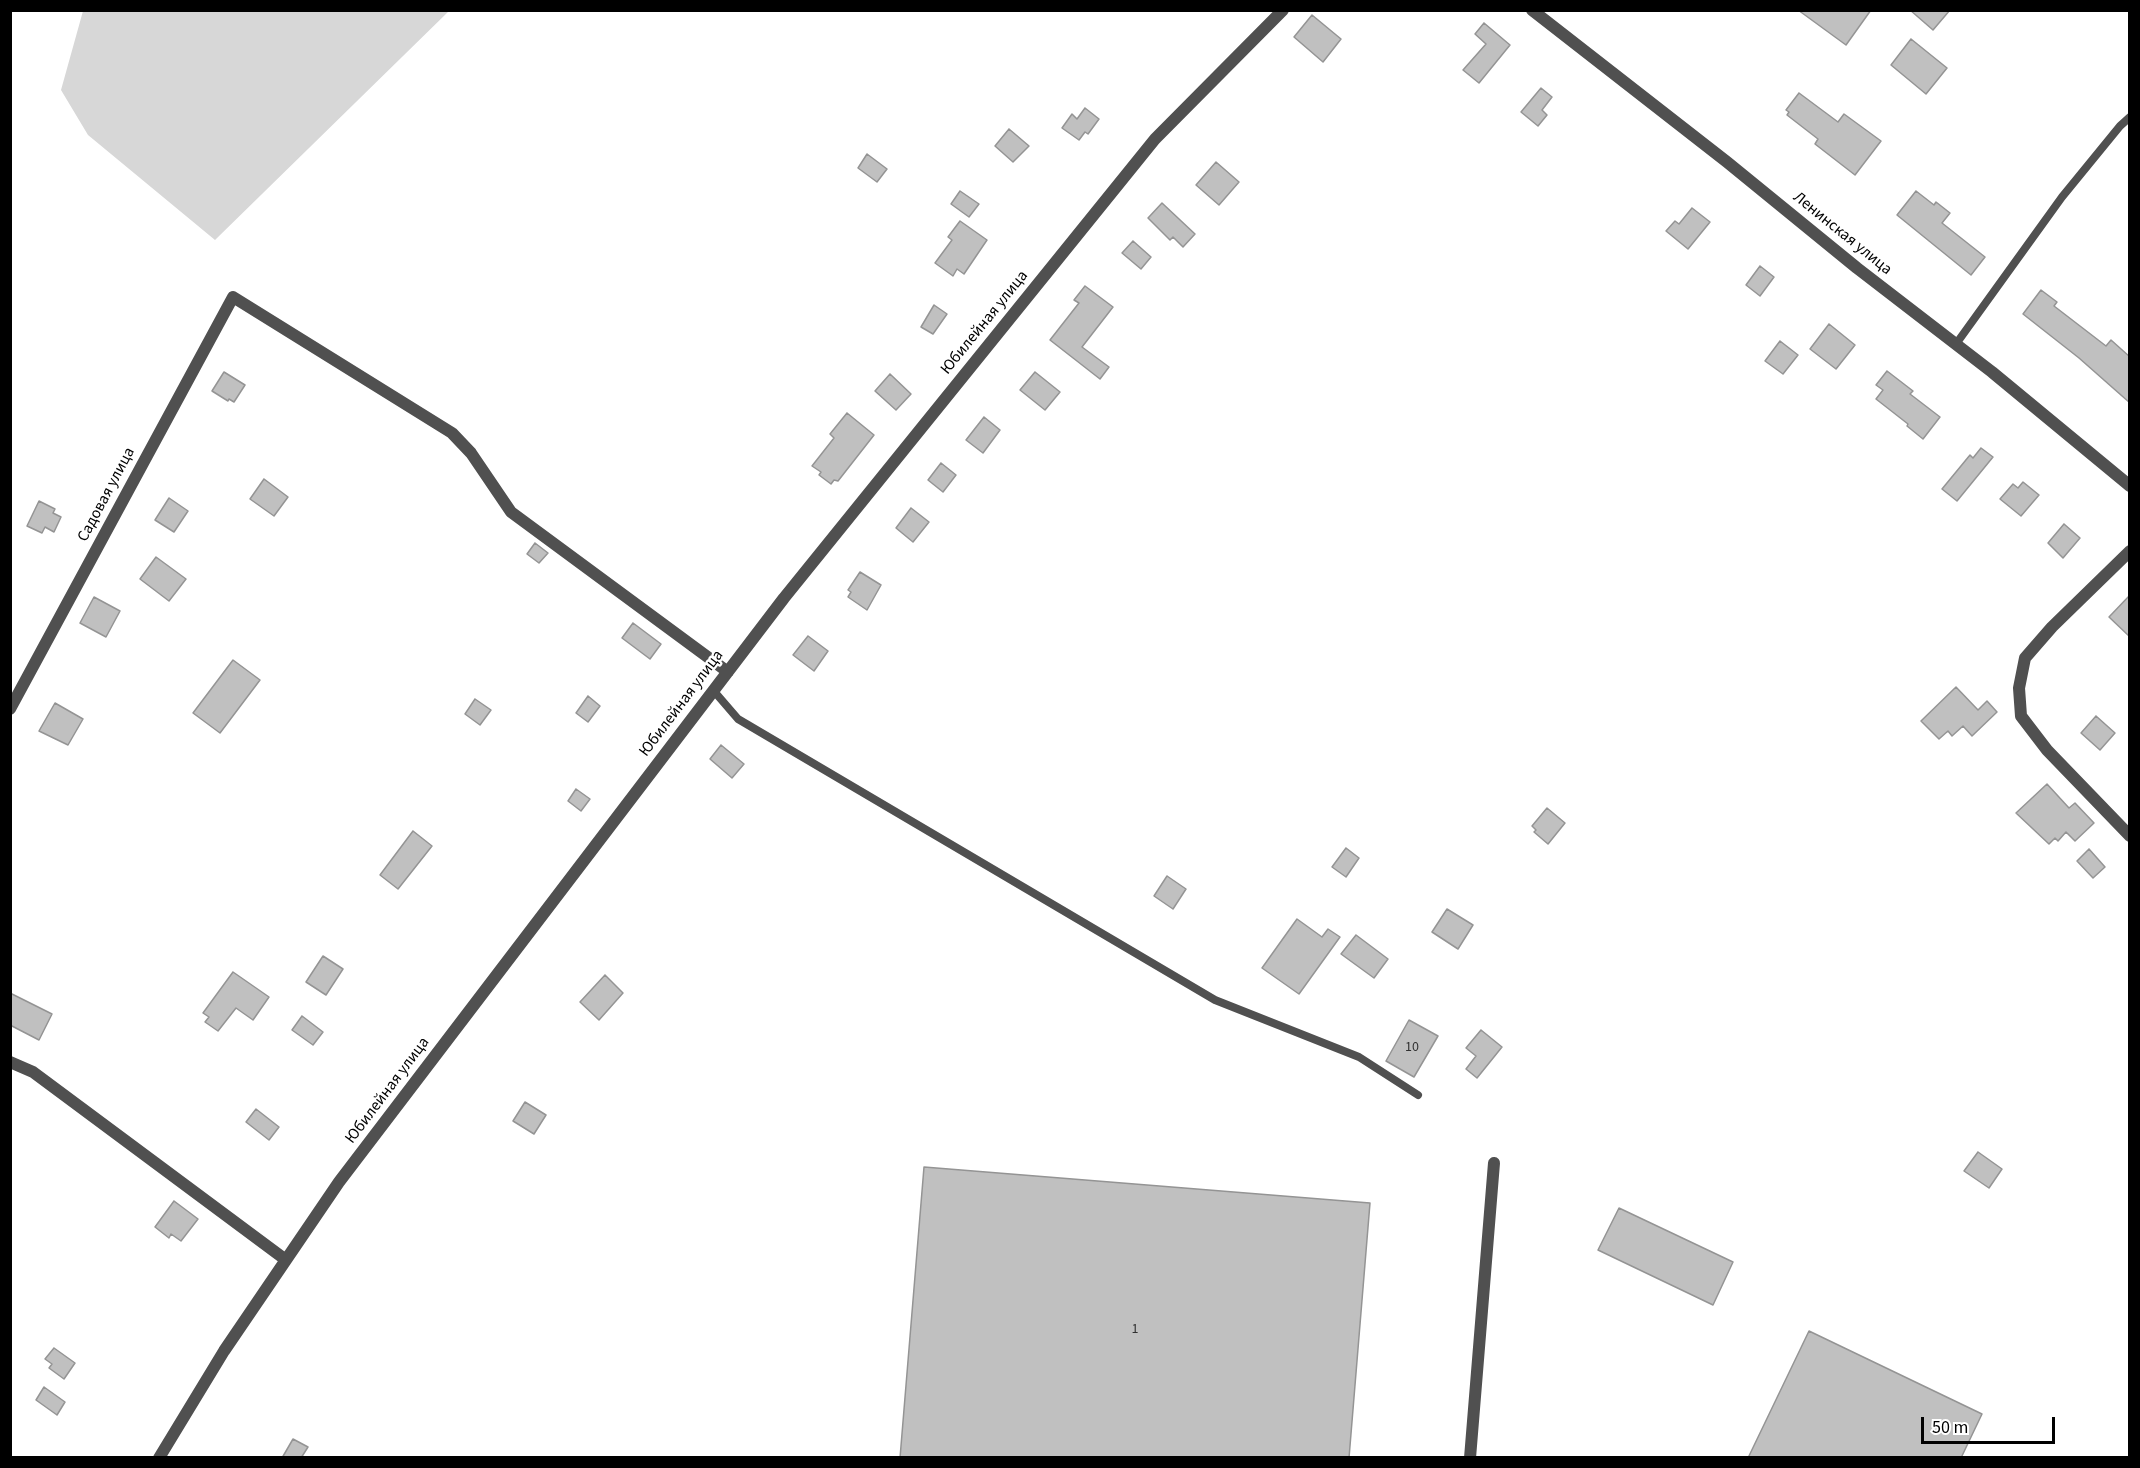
<!DOCTYPE html>
<html>
<head>
<meta charset="utf-8">
<style>
	body { margin:0 }
	#map { position:relative; width:2140px; height:1468px; overflow:hidden; background:#fff; font-family:"Source Sans 3",sans-serif }
	canvas { display:block }
	.frame { position:absolute; inset:0; border:12px solid #000; pointer-events:none }
	.scale { position:absolute; left:1921px; top:1417px; width:134px; height:27px; box-sizing:border-box; border:3px solid #000; border-top:0; padding-left:8px; font-size:18px; line-height:21px; white-space:nowrap; color:#000; -webkit-text-stroke:4px #fff; paint-order:stroke }
</style>
</head>
<body>
<div id="map">
<canvas width="2140" height="1468"></canvas>
<div class="frame"></div>
<div class="scale">50 m</div>
</div>
<script>
const c = document.querySelector('canvas').getContext('2d');
c.lineJoin = 'round';
function fill(path, color) { c.fillStyle = color; c.fill(path, 'evenodd'); }
const shape = rows => new Path2D(rows.map(r => 'M' + r).join(''));
function stroke(path, color, width, dash) { c.strokeStyle = color; c.lineWidth = width; c.lineCap = dash ? 'butt' : 'round'; c.setLineDash(dash || []); c.stroke(path); }
function write(font, color, halo, rows, align = 'center') {
  c.font = font + ' "Source Sans 3",sans-serif'; c.lineWidth = 4.5; c.setLineDash([]); c.textBaseline = 'middle'; c.strokeStyle = halo; c.fillStyle = color; for (const [text, x, y, turn = 0] of rows) {
    c.save(); c.translate(x, y); c.rotate((+turn || 0) * Math.PI / 180); c.textAlign = isNaN(turn) ? turn : align; if (halo) c.strokeText(text, 0, 0); c.fillText(text, 0, 0); c.restore();
  }
}
fill(shape([
	[83,11,83,10,449,11,215,240,88,135,61,90]
]), '#d7d7d7');
const building = shape([
	[1798,10,1871,10,1846,45,1798,10],
	[1910,10,1950,10,1933,30,1910,10],
	[1312,15,1341,39,1323,62,1294,37,1312,15],
	[1484,23,1510,45,1479,83,1463,70,1486,44,1475,34,1484,23],
	[1911,39,1947,68,1926,94,1891,65,1911,39],
	[1541,88,1552,97,1542,110,1547,115,1538,126,1521,112,1541,88],
	[1799,93,1838,122,1844,114,1881,141,1855,175,1815,144,1818,139,1787,115,1789,112,1786,110,1799,93],
	[1085,108,1099,119,1088,134,1085,132,1079,140,1062,128,1072,114,1077,119,1085,108],
	[1009,129,1029,146,1013,162,995,146,1009,129],
	[867,154,887,169,877,182,858,168,867,154],
	[1216,162,1239,182,1219,205,1196,185,1216,162],
	[960,191,979,204,969,217,951,204,960,191],
	[1916,191,1934,205,1936,202,1950,213,1942,223,1985,257,1971,275,1897,215,1916,191],
	[1162,203,1195,234,1183,247,1173,237,1170,240,1148,218,1162,203],
	[1692,208,1710,222,1688,249,1666,231,1675,221,1679,224,1692,208],
	[960,221,987,240,964,274,957,269,953,276,935,263,952,240,948,237,960,221],
	[1133,241,1151,257,1141,269,1122,253,1133,241],
	[1760,266,1774,277,1760,296,1746,285,1760,266],
	[1085,286,1113,307,1082,347,1109,367,1100,379,1050,340,1079,303,1074,300,1085,286],
	[2041,290,2057,302,2054,306,2106,346,2111,340,2130,357,2130,403,2079,358,2023,314,2041,290],
	[934,305,947,314,933,334,921,327,934,305],
	[1829,324,1855,345,1836,369,1810,349,1829,324],
	[1780,341,1798,355,1783,374,1765,361,1780,341],
	[1887,371,1913,391,1910,394,1940,417,1923,439,1907,426,1908,424,1876,399,1883,390,1876,385,1887,371],
	[224,372,245,385,234,402,229,399,228,401,212,391,224,372],
	[1035,372,1060,392,1045,410,1020,390,1035,372],
	[890,374,911,394,896,410,875,391,890,374],
	[847,413,874,435,838,481,834,480,831,484,819,475,821,472,812,466,834,438,830,434,847,413],
	[984,417,1000,430,983,453,966,440,984,417],
	[1981,448,1993,457,1957,501,1942,489,1970,455,1973,458,1981,448],
	[941,463,956,475,943,492,928,480,941,463],
	[264,479,288,497,274,516,250,499,264,479],
	[2023,482,2039,495,2021,516,2000,499,2013,484,2018,488,2023,482],
	[169,498,188,511,174,532,155,520,169,498],
	[39,501,55,509,53,513,61,517,54,532,45,527,42,533,27,526,39,501],
	[911,508,929,522,913,542,896,528,911,508],
	[2064,524,2080,538,2063,558,2048,543,2064,524],
	[535,543,548,553,539,563,527,554,535,543],
	[156,557,186,579,169,601,140,579,156,557],
	[860,572,881,585,867,610,848,597,851,592,848,590,860,572],
	[2130,595,2130,637,2109,617,2130,595],
	[94,597,120,611,106,637,80,623,94,597],
	[633,623,661,644,650,659,622,638,633,623],
	[808,636,828,651,814,671,793,655,808,636],
	[233,660,260,680,220,733,193,713,233,660],
	[1956,687,1978,710,1987,701,1997,712,1972,736,1963,726,1952,736,1948,731,1939,739,1921,721,1956,687],
	[588,696,600,706,588,722,576,713,588,696],
	[475,699,491,710,480,725,465,714,475,699],
	[55,703,83,719,68,745,39,731,55,703],
	[2096,716,2115,733,2100,750,2081,733,2096,716],
	[721,745,744,764,732,778,710,759,721,745],
	[2047,784,2069,808,2075,803,2094,823,2075,841,2066,832,2058,841,2055,838,2049,844,2016,813,2047,784],
	[576,789,590,799,581,811,568,801,576,789],
	[1547,808,1565,823,1548,844,1534,832,1536,830,1532,826,1547,808],
	[413,831,432,846,398,889,380,875,413,831],
	[1346,848,1359,858,1346,877,1332,867,1346,848],
	[2089,849,2105,867,2093,878,2077,861,2089,849],
	[1167,876,1186,889,1173,909,1154,896,1167,876],
	[1447,909,1473,925,1458,949,1432,932,1447,909],
	[1297,919,1322,937,1328,929,1340,937,1299,994,1262,968,1297,919],
	[1356,935,1388,959,1374,978,1341,954,1356,935],
	[323,956,343,969,326,995,306,982,323,956],
	[233,972,269,997,253,1020,236,1008,218,1031,205,1022,209,1017,203,1013,233,972],
	[605,975,623,993,599,1020,580,1002,605,975],
	[10,993,52,1014,39,1040,10,1025,10,993],
	[302,1016,323,1032,313,1045,292,1030,302,1016],
	[1409,1020,1438,1036,1414,1077,1386,1061,1409,1020],
	[1481,1030,1502,1047,1477,1078,1466,1069,1476,1056,1466,1048,1481,1030],
	[525,1102,546,1115,534,1134,513,1121,525,1102],
	[256,1109,279,1127,269,1140,246,1122,256,1109],
	[1978,1152,2002,1169,1989,1188,1964,1171,1978,1152],
	[924,1167,1370,1203,1349,1458,900,1458,924,1167],
	[174,1201,198,1219,181,1241,171,1234,169,1238,155,1227,174,1201],
	[1619,1208,1733,1262,1713,1305,1598,1250,1619,1208],
	[1809,1331,1982,1414,1961,1458,1748,1458,1809,1331],
	[54,1348,75,1363,64,1379,49,1368,52,1364,45,1359,54,1348],
	[44,1387,65,1402,57,1415,36,1400,44,1387],
	[293,1439,308,1447,301,1458,282,1458,293,1439]
]);
fill(building, '#c0c0c0');
stroke(building, '#949494', 1.5);
stroke(shape([
	[1956,344,2062,197,2120,126,2130,117],
	[713,690,738,719,1215,1000,1359,1057,1418,1095]
]), '#505050', 8);
stroke(shape([
	[1532,10,1727,162,1857,268,1992,372,2130,486],
	[2130,551,2052,627,2025,658,2019,688,2021,716,2047,750,2130,836],
	[10,709,233,297,452,433,471,453,511,512,728,672],
	[10,1062,33,1072,286,1260],
	[159,1458,224,1351,339,1182,784,598,1155,139,1283,10],
	[1470,1458,1494,1163]
]), '#505050', 12);
write('14px', '#303030', null, [
	["10",1412,1048],
	["1",1135,1330]
]);
write('16px', '#000', '#fff', [
	["Ленинская улица",1842,234,39],
	["Юбилейная улица",985,323,-51],
	["Садовая улица",107,495,-62],
	["Юбилейная улица",682,704,-53],
	["Юбилейная улица",388,1091,-53]
]);
</script>
</body>
</html>
